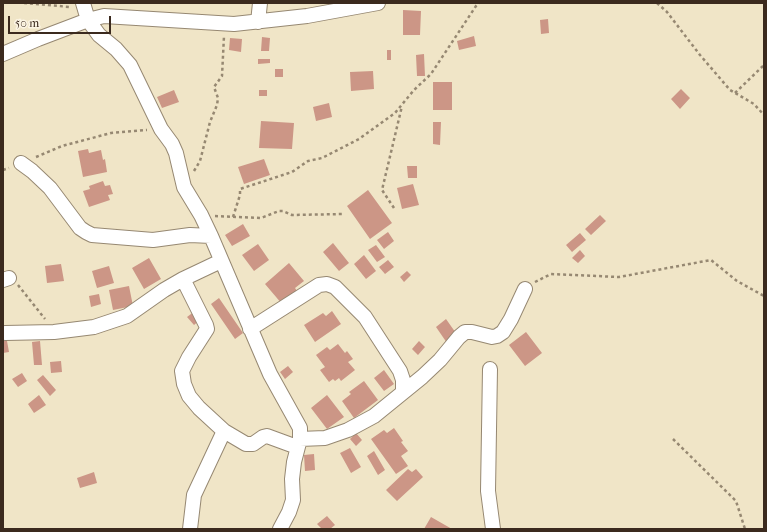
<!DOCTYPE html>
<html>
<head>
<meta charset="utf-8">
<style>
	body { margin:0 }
	#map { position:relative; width:767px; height:532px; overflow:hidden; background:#f0e5c7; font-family:"IM FELL French Canon",serif }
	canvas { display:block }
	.frame { position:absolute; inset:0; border:4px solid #3b2a1e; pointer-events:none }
	.scale { position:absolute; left:8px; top:16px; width:103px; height:18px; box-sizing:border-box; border:2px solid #3b2a1e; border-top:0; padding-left:5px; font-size:12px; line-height:14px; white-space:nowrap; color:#3b2a1e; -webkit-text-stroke:3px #fcf5e5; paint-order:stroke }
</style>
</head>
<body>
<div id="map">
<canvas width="767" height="532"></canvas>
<div class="frame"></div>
<div class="scale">50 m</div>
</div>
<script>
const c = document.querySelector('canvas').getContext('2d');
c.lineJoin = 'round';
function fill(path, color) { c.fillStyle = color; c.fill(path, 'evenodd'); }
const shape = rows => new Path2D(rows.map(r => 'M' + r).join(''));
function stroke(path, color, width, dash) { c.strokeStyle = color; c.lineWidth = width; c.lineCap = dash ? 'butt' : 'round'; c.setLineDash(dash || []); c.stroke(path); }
fill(shape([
	[403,10,421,11,420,35,403,35],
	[548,19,549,33,541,34,540,20],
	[474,36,476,46,459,50,457,41],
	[262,37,270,38,269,51,261,51],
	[230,38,242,39,241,52,229,50],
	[387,50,391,50,391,60,387,60],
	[424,54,425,76,417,76,416,55],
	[258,59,270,59,270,63,258,64],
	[275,69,283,69,283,77,275,77],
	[373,71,374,89,351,91,350,72],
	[433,82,452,82,452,110,433,110],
	[681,89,690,98,680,109,671,99],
	[174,90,179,102,162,108,157,97],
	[259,90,267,90,267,96,259,96],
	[329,103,332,117,316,121,313,107],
	[261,121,294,123,292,149,259,148],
	[433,122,441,122,440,145,433,144],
	[88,149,89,153,101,150,103,160,105,159,107,172,83,177,78,151],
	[264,159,270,175,244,184,238,167],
	[407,166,417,166,417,178,408,178],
	[103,181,105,186,110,185,113,194,108,195,110,200,89,207,83,191,90,189,89,186],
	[413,184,419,205,402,209,397,188],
	[368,190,392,223,370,239,347,206],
	[600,215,606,221,591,235,585,229],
	[243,224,250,236,232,246,225,235],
	[388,232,394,241,384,249,377,240],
	[580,233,586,240,572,252,566,245],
	[333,243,349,263,339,271,323,252],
	[258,244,269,260,254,271,242,255],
	[376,245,385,257,377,262,368,250],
	[580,250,585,256,578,263,572,258],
	[364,255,376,271,366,279,354,264],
	[149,258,161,279,144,289,132,268],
	[388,260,394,267,385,274,379,267],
	[289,263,304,281,295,288,297,291,282,304,265,284],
	[61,264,64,281,47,283,45,266],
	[109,266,114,283,97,288,92,271],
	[407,271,411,275,404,282,400,277],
	[129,286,133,306,113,310,109,290],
	[99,294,101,304,91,307,89,296],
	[219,298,243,333,235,339,211,304],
	[195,311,201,319,194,325,187,317],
	[332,311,341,324,315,342,304,325,323,313,326,316],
	[446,319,458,336,447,343,436,327],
	[526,332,542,353,525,366,509,345],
	[3,341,7,341,9,352,3,353],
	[40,341,42,365,34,365,32,342],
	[419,341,425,347,418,355,412,349],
	[338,344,345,353,347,351,353,359,348,362,355,370,341,381,339,378,335,381,333,379,329,382,320,370,325,367,316,355,327,347,330,350],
	[61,361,62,372,51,373,50,362],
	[288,366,293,372,285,379,280,372],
	[384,370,394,384,384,391,374,378],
	[22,373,27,381,18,387,12,379],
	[43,375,56,390,50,396,37,380],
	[364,381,378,400,354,418,342,401,351,394,349,392],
	[39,395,46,405,34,413,28,404],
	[327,395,344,417,327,429,311,408],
	[394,428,403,441,401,442,408,451,401,456,408,466,396,474,371,439,384,430,387,433],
	[356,433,362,440,356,446,350,439],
	[350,448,361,467,351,473,340,453],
	[374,451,385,470,378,475,367,456],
	[314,454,315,470,305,471,304,455],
	[408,469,412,472,416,469,423,477,397,501,386,490],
	[94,472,97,483,80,488,77,478],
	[327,516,335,525,330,529,322,529,317,524],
	[431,517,452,529,424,529]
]), '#cc9686');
const minor = shape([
	[83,3,88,20,99,35,116,49,130,65,161,129,172,144,176,153,184,187,201,215,211,236,270,374,300,428,300,439,294,462,292,479,293,500,289,512,280,529],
	[258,22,260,3],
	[3,54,38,39,88,20,104,16,234,24,307,16,378,3],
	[21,163,32,171,50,188,80,228,86,232,92,235,153,240,190,235,211,236],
	[183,279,206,325,207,329,189,357,182,371,184,384,189,396,199,408,224,431,246,444,253,444,263,437,267,436,297,447],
	[3,280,9,278],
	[250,329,319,285,327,284,335,287,365,317,400,371,403,380,403,392],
	[5,333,54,332,94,327,127,316,164,290,183,279,221,261],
	[490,369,488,491,493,529],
	[300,439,325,438,348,430,374,416,422,377,440,360,459,337,465,332,472,332,492,337,497,336,503,332,511,319,525,289],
	[190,529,194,495,224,431]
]);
stroke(minor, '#968872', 16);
stroke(shape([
	[24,3,70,7],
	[657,3,667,12,700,55,730,90,754,104,764,115],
	[735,93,764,65],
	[36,157,62,146,111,133,147,130],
	[3,170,9,168],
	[194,171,200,161,210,122,217,105,218,98,214,87,222,76,224,36],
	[394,208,382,190,402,106],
	[215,216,261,218,279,211,283,211,292,215,343,214],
	[233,217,240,195,240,189,292,172,308,161,322,158,359,139,395,113,414,90,431,74,476,6,479,3],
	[535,282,551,274,619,277,711,260,737,281,764,296],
	[18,285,45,319],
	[673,439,736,501,745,529]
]), '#968872', 2.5, [3, 3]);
stroke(minor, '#fff', 14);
</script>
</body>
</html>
